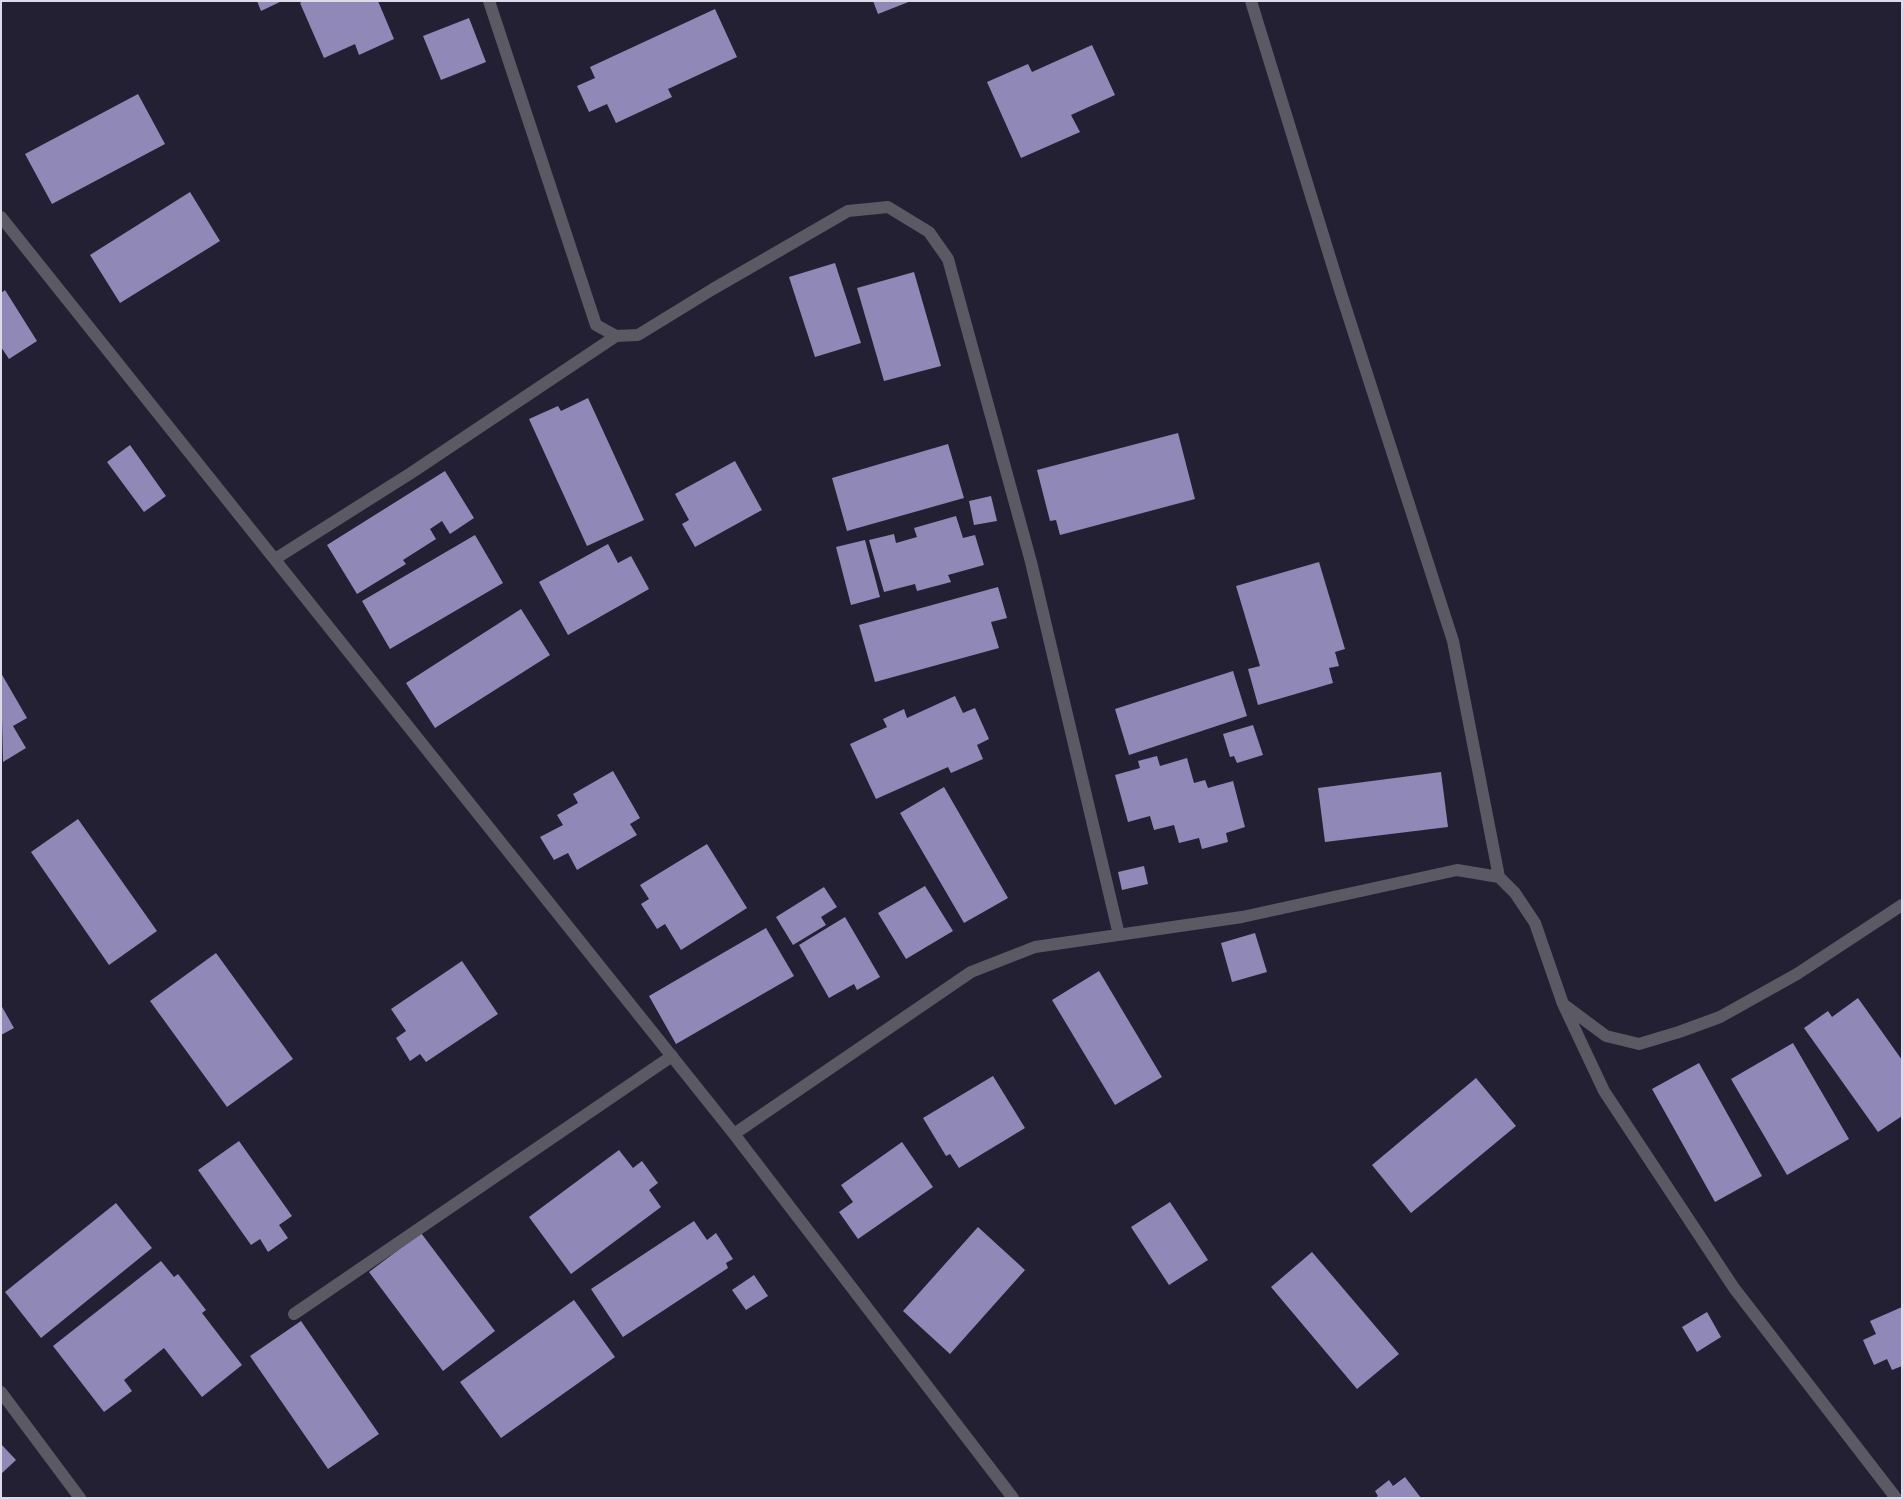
<!DOCTYPE html>
<html>
<head>
<meta charset="utf-8">
<style>
	body { margin:0 }
	#map { position:relative; width:1903px; height:1499px; overflow:hidden; background:#232033; font-family:"Varela Round",sans-serif }
	canvas { display:block }
	.frame { position:absolute; inset:0; border:2px solid #dddbe9; pointer-events:none }
</style>
</head>
<body>
<div id="map">
<canvas width="1903" height="1499"></canvas>
<div class="frame"></div>
</div>
<script>
const c = document.querySelector('canvas').getContext('2d');
c.lineJoin = 'round';
function fill(path, color) { c.fillStyle = color; c.fill(path, 'evenodd'); }
const shape = rows => new Path2D(rows.map(r => 'M' + r).join(''));
function stroke(path, color, width, dash) { c.strokeStyle = color; c.lineWidth = width; c.lineCap = dash ? 'butt' : 'round'; c.setLineDash(dash || []); c.stroke(path); }
fill(shape([
	[257,1,282,1,261,11],
	[303,1,378,1,394,39,359,55,355,44,324,58,300,3],
	[873,1,911,1,878,14],
	[715,9,737,57,668,89,672,97,616,123,607,104,589,112,577,86,595,78,590,67],
	[469,18,486,62,441,80,423,36],
	[1092,45,1115,95,1071,115,1080,132,1021,158,987,82,1028,64,1032,72],
	[138,94,165,144,52,204,25,154],
	[190,192,220,241,120,303,90,255],
	[835,263,861,343,815,357,789,277],
	[914,272,941,366,884,381,857,288],
	[5,290,37,341,9,359,1,347,1,293],
	[588,398,644,520,587,546,529,419,558,406,561,411],
	[1178,433,1195,499,1060,535,1056,520,1050,521,1037,470],
	[948,444,964,498,847,531,832,478],
	[130,445,166,496,144,512,107,462],
	[735,461,762,510,695,547,682,524,689,520,675,494],
	[445,471,474,518,450,534,442,521,430,529,436,539,403,560,406,564,357,594,327,545],
	[991,496,997,521,974,525,969,501],
	[956,516,963,538,975,535,984,565,948,575,951,582,917,591,915,584,884,592,869,540,894,534,896,543,917,537,914,528],
	[475,535,503,583,390,649,362,601],
	[865,540,880,597,851,605,836,547],
	[608,544,618,563,631,556,649,589,568,635,539,582],
	[1319,562,1345,649,1335,652,1339,666,1329,668,1333,683,1258,705,1248,669,1260,666,1236,586],
	[998,587,1007,618,991,622,999,648,875,682,859,625],
	[521,609,550,655,435,728,406,683],
	[1233,671,1247,716,1129,755,1115,709],
	[1,673,27,718,13,726,26,748,3,762],
	[955,696,963,713,975,708,989,739,977,745,983,759,951,773,948,767,876,799,850,744,887,727,883,719,904,709,907,718],
	[1253,725,1263,755,1237,763,1234,756,1230,757,1223,734],
	[1157,756,1160,766,1187,758,1194,783,1205,780,1208,788,1233,781,1245,827,1226,833,1228,842,1202,849,1199,838,1179,843,1174,825,1154,830,1150,816,1128,822,1115,775,1140,768,1138,761],
	[613,771,640,818,630,824,637,835,577,870,568,853,554,860,540,837,563,825,557,815,578,803,573,794],
	[1441,772,1448,827,1325,842,1318,788],
	[944,787,1008,898,964,923,900,813],
	[78,819,157,931,109,965,31,852],
	[707,844,747,908,681,950,665,924,657,929,641,904,649,899,640,885],
	[1144,866,1148,884,1122,890,1118,872],
	[925,886,953,931,906,959,878,913],
	[824,887,837,907,821,917,826,925,793,945,776,917],
	[845,917,880,977,857,990,854,984,829,998,799,945],
	[766,928,794,976,676,1044,649,996],
	[1255,933,1267,972,1232,982,1221,943],
	[216,953,293,1059,227,1107,150,1001],
	[462,961,498,1014,426,1062,420,1054,410,1061,396,1038,406,1031,391,1009],
	[1099,971,1162,1077,1115,1105,1052,1000],
	[1858,998,1902,1060,1902,1116,1878,1132,1804,1028,1828,1011,1832,1017],
	[1,1005,14,1028,1,1035],
	[1793,1043,1849,1139,1787,1175,1731,1079],
	[1699,1063,1762,1176,1715,1202,1652,1089],
	[993,1076,1025,1128,959,1168,950,1154,946,1156,923,1118],
	[1476,1078,1516,1126,1411,1213,1372,1165],
	[239,1141,292,1216,279,1225,288,1238,268,1252,260,1239,251,1245,198,1170],
	[902,1142,933,1187,858,1239,839,1212,853,1202,841,1185],
	[619,1150,633,1168,642,1161,658,1183,649,1190,661,1207,571,1274,529,1217],
	[1170,1202,1208,1260,1169,1285,1131,1227],
	[116,1203,152,1248,41,1338,5,1292],
	[694,1221,707,1240,716,1233,733,1259,726,1263,728,1268,623,1337,591,1289],
	[978,1227,1025,1270,950,1354,903,1311],
	[421,1233,495,1331,443,1371,369,1272],
	[1312,1252,1399,1354,1357,1389,1271,1287],
	[161,1261,174,1277,178,1274,206,1310,202,1313,242,1365,202,1397,164,1348,124,1380,132,1391,104,1412,53,1346],
	[754,1275,768,1296,746,1310,732,1290],
	[574,1300,615,1357,501,1438,460,1382],
	[1902,1307,1902,1366,1892,1370,1887,1359,1874,1365,1863,1340,1876,1334,1870,1321],
	[1707,1312,1721,1337,1697,1352,1682,1327],
	[301,1321,379,1434,328,1469,250,1356],
	[1,1444,16,1460,1,1474],
	[1405,1477,1421,1498,1375,1498,1378,1496,1375,1491,1389,1480,1393,1486]
]), '#9089b7');
stroke(shape([
	[294,1314,672,1056]
]), '#5b5964', 12);
stroke(shape([
	[489,1,596,325,616,336,638,335,713,289,848,211,888,207,929,232,948,259,1031,562,1119,935],
	[1251,1,1340,290,1453,641,1499,877],
	[1,217,734,1134,1013,1498],
	[275,559,411,473,616,336],
	[1564,1006,1604,1091,1734,1288,1896,1498],
	[734,1134,971,972,1035,947,1242,917,1457,870,1499,877,1515,893,1535,923,1563,1004,1606,1036,1639,1044,1679,1032,1720,1017,1797,974,1902,905],
	[1,1392,80,1498]
]), '#5b5964', 12);
</script>
</body>
</html>
